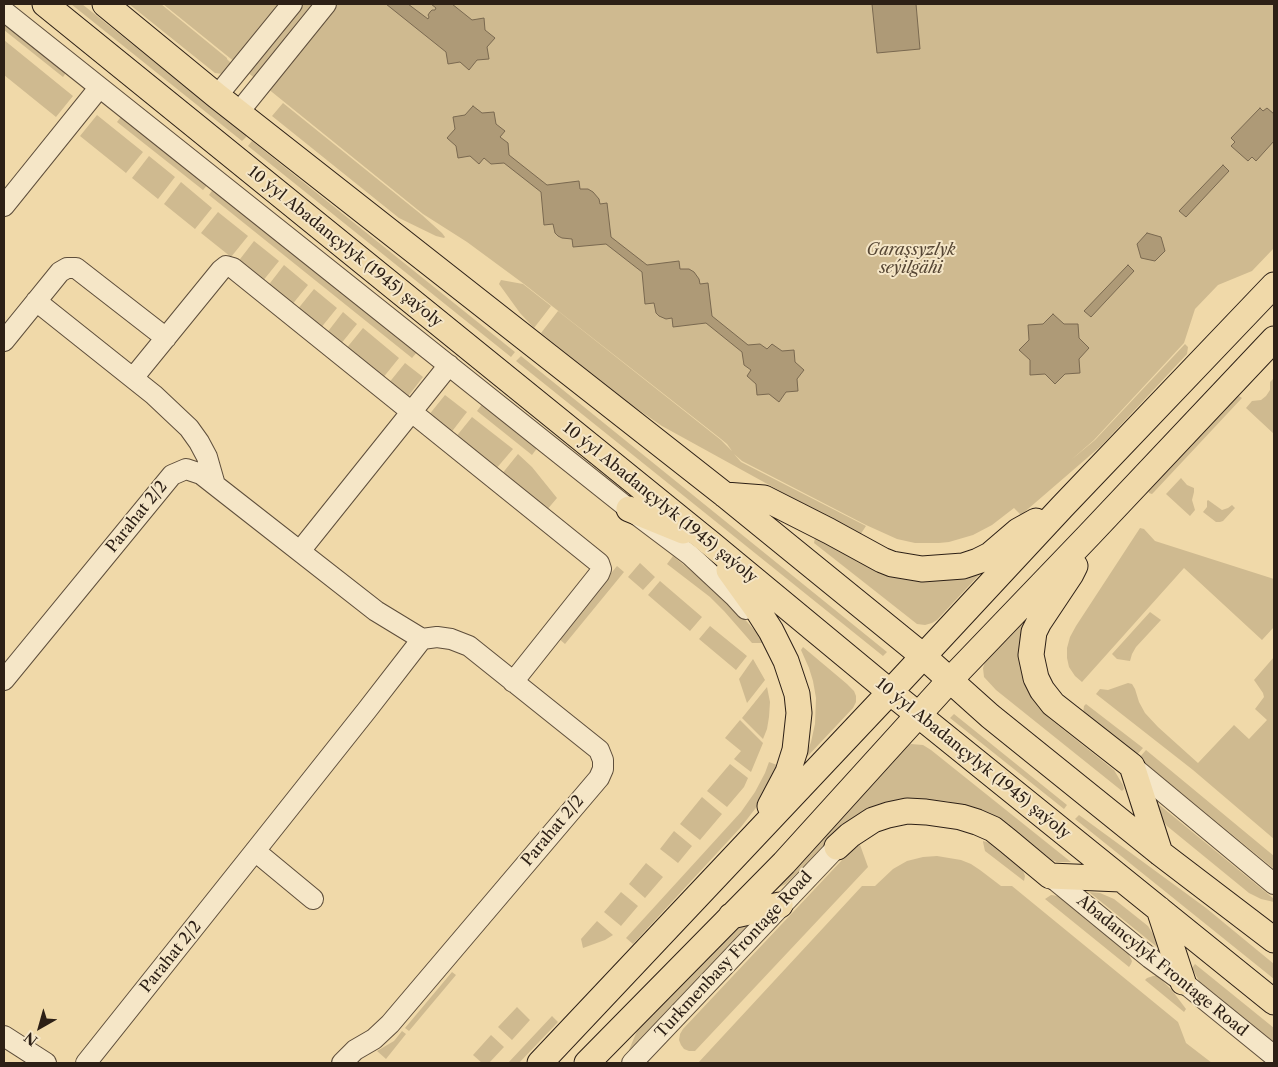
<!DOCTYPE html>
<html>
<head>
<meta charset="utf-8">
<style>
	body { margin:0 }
	#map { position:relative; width:1278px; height:1067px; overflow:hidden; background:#f0d9a9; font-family:"Libre Caslon Text",serif }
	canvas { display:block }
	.frame { position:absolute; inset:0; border:5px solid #2d2016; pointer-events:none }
	.north { position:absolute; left:15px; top:1002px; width:50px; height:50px; -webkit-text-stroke:4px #f5e6c7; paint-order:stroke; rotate:218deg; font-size:14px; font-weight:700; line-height:20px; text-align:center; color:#2d2016 }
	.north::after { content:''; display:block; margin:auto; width:18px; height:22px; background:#2d2016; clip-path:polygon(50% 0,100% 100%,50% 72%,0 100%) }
</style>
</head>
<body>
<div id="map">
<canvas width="1278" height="1067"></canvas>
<div class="frame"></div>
<div class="north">N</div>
</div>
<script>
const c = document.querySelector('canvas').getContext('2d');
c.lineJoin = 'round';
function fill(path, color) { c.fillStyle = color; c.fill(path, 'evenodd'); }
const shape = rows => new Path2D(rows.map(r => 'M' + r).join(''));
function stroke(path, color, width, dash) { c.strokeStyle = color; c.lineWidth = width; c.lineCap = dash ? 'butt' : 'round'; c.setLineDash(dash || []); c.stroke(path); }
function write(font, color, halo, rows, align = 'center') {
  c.font = font + ' "Libre Caslon Text",serif'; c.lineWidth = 4; c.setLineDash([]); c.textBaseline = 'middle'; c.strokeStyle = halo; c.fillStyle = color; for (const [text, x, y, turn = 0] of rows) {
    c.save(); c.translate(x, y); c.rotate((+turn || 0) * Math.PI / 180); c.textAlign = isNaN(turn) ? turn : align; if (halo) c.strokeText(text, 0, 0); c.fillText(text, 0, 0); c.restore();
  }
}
fill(shape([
	[71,4,82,4,247,136,242,141],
	[129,4,161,4,227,58,227,59,232,64,223,74,215,73],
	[163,4,1274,4,1274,248,1252,271,1218,285,1195,309,1184,343,1094,440,1071,460,1095,440,1185,344,1188,347,1187,354,1101,446,1021,515,1014,508,992,525,973,535,949,542,939,543,915,543,897,539,866,525,742,461,734,454,741,462,866,526,860,535,662,426,630,404,541,333,558,311,721,440,732,451,727,444,721,439,524,284,467,242,423,214],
	[4,19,68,70,63,77,4,30],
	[4,40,73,96,56,117,4,75],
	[283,103,422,215,442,233,445,237,444,238,436,236,399,218,272,116],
	[123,114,209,183,203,190,117,122],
	[97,115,143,152,126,173,80,136],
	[252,141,515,352,511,357,248,146],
	[149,156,175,177,158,199,132,178],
	[181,182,212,208,195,229,164,204],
	[214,188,418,351,412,358,209,195],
	[218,212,248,236,231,257,201,233],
	[254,241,279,261,262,282,237,263],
	[284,265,308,285,291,306,267,287],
	[501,280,523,284,551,306,534,328,520,313,499,284],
	[314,289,337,308,320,329,297,310],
	[343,312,357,324,340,345,326,334],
	[363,328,399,358,382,379,345,350],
	[521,356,887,652,883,656,516,361],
	[405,363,423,377,406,399,388,384],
	[1273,379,1274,380,1274,434,1246,408,1252,401,1261,400,1266,396,1270,390,1270,382],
	[445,395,467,412,450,434,428,416],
	[1239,396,1242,398,1154,492,1152,494,1149,493,1148,490,1233,397],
	[483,403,538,447,532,455,477,411],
	[472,417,513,449,495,470,455,438],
	[518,454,532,467,557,498,546,511,501,475],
	[1181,478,1187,485,1194,488,1194,492,1192,500,1195,510,1190,516,1166,494],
	[1208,500,1222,510,1228,508,1232,505,1235,508,1223,521,1220,522,1216,522,1203,512,1207,507,1207,501],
	[1140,528,1144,529,1155,541,1274,579,1274,627,1262,640,1184,568,1082,682,1075,676,1069,667,1067,658,1067,648,1070,637,1076,626],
	[815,538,871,568,978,574,979,575,937,620,932,623,925,625,917,624,814,543],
	[673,556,731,604,766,643,752,643,724,611,710,597,667,564],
	[640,563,655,577,643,590,628,577],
	[617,566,624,572,565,644,558,638],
	[660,581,702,617,690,631,648,595],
	[1150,612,1161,620,1136,647,1132,654,1130,661,1117,659,1112,654],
	[1025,618,1026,619,1020,658,1021,671,1025,683,1030,694,1037,705,1050,719,1114,770,1123,785,1124,789,1122,791,996,690,984,677,983,668,985,662],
	[710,626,747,656,736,670,699,639],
	[803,647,847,684,854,691,856,696,856,702,853,708,805,759,811,742,815,724,816,698,813,681,809,668,801,650],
	[1274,657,1274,839,1193,770,1096,694,1100,689,1108,690,1128,683,1132,684,1135,689,1139,702,1145,713,1158,727,1198,763,1234,725,1249,739,1267,720,1255,709,1264,697,1263,693,1254,680],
	[753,659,765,680,747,703,739,679],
	[767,687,770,702,769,717,767,729,763,739,742,718],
	[1086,704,1143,748,1136,756,1083,714,1084,706],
	[954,714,1067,805,1064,809,950,718],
	[740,720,763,743,751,772,734,759,741,751,725,738],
	[911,744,923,745,931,750,1071,862,1057,862,1052,860,1018,833,999,820,962,805,946,801,910,799,883,804,852,818,830,839,786,884,763,895,908,745],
	[1146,750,1274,856,1274,869,1139,758],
	[769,762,777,765,763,797,755,809,741,827,633,944,626,938,741,812,755,792,765,773],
	[730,764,748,778,744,787,727,807,707,791],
	[702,797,722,814,700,840,680,824],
	[1157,803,1274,899,1274,902,1261,899,1249,893,1167,826,1161,818],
	[1079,815,1206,908,1274,964,1274,979,1075,819],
	[674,831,692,846,678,863,660,849],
	[983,841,990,843,1022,868,1025,876,1024,881,985,851,983,842],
	[859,842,868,867,695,1051,689,1051,684,1049,681,1045,679,1040,680,1034,683,1029],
	[937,856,961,860,971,864,980,870,1001,886,1012,886,1178,1022,1186,1043,1212,1063,698,1063,862,886,875,886,893,869,907,861,923,857],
	[646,863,663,877,645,898,629,884],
	[621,892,638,906,621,926,604,912],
	[1089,892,1100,893,1114,899,1148,926,1156,939,1158,944,1157,947],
	[1051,895,1058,896,1128,953,1132,961,1131,964,1129,967,1045,899],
	[597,921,613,935,605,940,583,948,581,939],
	[747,924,749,926,630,1052,629,1050,637,1031,730,931,736,928],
	[1195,964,1274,1028,1274,1042,1199,981,1192,968],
	[452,972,456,975,409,1031,405,1028],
	[1153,976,1157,976,1171,989,1186,1009,1184,1012,1145,980,1147,978],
	[517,1007,530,1020,512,1040,498,1027],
	[552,1016,558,1022,519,1063,508,1063],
	[402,1031,406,1034,386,1059,377,1051,394,1041],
	[491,1035,504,1047,489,1063,482,1063,473,1055]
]), '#cfba90');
const water = shape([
	[386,4,408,4,428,19,429,17,428,15,430,12,432,10,435,10,436,8,431,4,452,4,472,20,484,18,485,30,495,38,487,47,489,59,477,60,469,70,460,62,448,64,446,52,386,4],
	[872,4,916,4,920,49,877,53,872,4],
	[473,106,482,113,494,112,496,124,505,131,500,137,508,143,509,155,547,185,579,181,580,189,588,189,593,192,599,199,600,204,607,203,611,237,647,265,679,261,680,269,689,269,694,272,699,279,700,284,708,283,712,316,748,345,760,344,767,349,772,344,782,351,794,350,795,362,804,370,797,379,798,391,786,392,779,402,769,394,757,395,756,384,747,376,751,370,744,365,742,352,706,323,673,327,672,318,666,319,659,316,656,313,654,303,645,304,642,272,606,244,573,247,572,239,562,238,558,236,555,233,553,224,544,225,541,192,504,163,491,164,484,158,479,164,470,156,458,158,456,146,447,138,455,129,453,117,465,115,473,106],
	[1260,108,1263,111,1267,108,1274,114,1274,141,1256,161,1252,157,1248,161,1231,146,1235,142,1231,138,1260,108],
	[1223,165,1229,171,1186,217,1179,211,1223,165],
	[1147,233,1161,237,1165,251,1155,261,1141,258,1137,244,1147,233],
	[1128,265,1134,271,1091,317,1084,311,1128,265],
	[1053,314,1064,324,1078,324,1079,338,1089,348,1079,359,1080,373,1065,374,1055,384,1045,374,1030,375,1030,360,1019,350,1029,340,1028,325,1043,324,1053,314]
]);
fill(water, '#ae9a77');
stroke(water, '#7a6950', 1);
const minor = shape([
	[4,11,629,509,690,555,735,597,746,609],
	[217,96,292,4],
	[238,113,326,4],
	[4,206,99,88],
	[36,301,154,395,189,428,199,442,207,457,215,485],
	[4,341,60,272,67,268,76,268,166,338],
	[133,378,221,270,226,266,233,268,599,563,601,569,599,574,513,682],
	[300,551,449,365],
	[4,680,172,475,186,469,201,474,215,485,376,611,422,639,437,637,451,639,469,646,599,750,603,760,603,769,599,778,390,1024,374,1039,355,1050,342,1063],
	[1132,766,1274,884],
	[255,851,313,899],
	[1050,876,1150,958,1183,982,1274,1056],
	[4,1036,46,1063],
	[86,1063,255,851,367,710,422,639],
	[632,1063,837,847]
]);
const major = shape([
	[45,4,710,543,890,692,1274,1002],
	[105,4,217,96,725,495,923,656,990,716,1160,853,1274,940],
	[725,495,764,498,829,531,882,560,892,564,922,569,963,566,978,561,990,555,1018,531,1036,521],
	[629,509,683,531],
	[1075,566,1071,574,1039,622,1034,632,1031,655,1036,678,1042,690,1053,704,1132,766,1160,853],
	[729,570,757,609,771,631,786,661,797,694,799,713,795,750,788,772,770,806],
	[837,847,850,835,873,820,888,815,907,811,926,812,961,817,977,822,993,829,1008,841,1050,876,1121,879],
	[1159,909,1183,982],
	[731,916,780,905],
	[540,1063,890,692,1062,507,1274,285],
	[587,1063,784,863,950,680,1090,534,1274,339]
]);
stroke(minor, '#5e4e3b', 22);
stroke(major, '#2d2016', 27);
stroke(minor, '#f5e6c7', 20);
stroke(major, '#f0d9a9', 25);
write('16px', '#2d2016', '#f5e6c7', [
	["10 ýyl Abadançylyk (1945) şaýoly",345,247,39],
	["10 ýyl Abadançylyk (1945) şaýoly",660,503,39],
	["Parahat 2/2",137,517,-51],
	["10 ýyl Abadançylyk (1945) şaýoly",973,759,39],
	["Parahat 2/2",553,831,-50],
	["Turkmenbasy Frontage Road",734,955,-47],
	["Parahat 2/2",171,957,-51],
	["Abadancylyk Frontage Road",1162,966,39]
]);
write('italic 16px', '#564634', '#f5e6c7', [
	["Garaşsyzlyk",911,250],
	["seýilgähi",911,268]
]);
</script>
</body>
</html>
